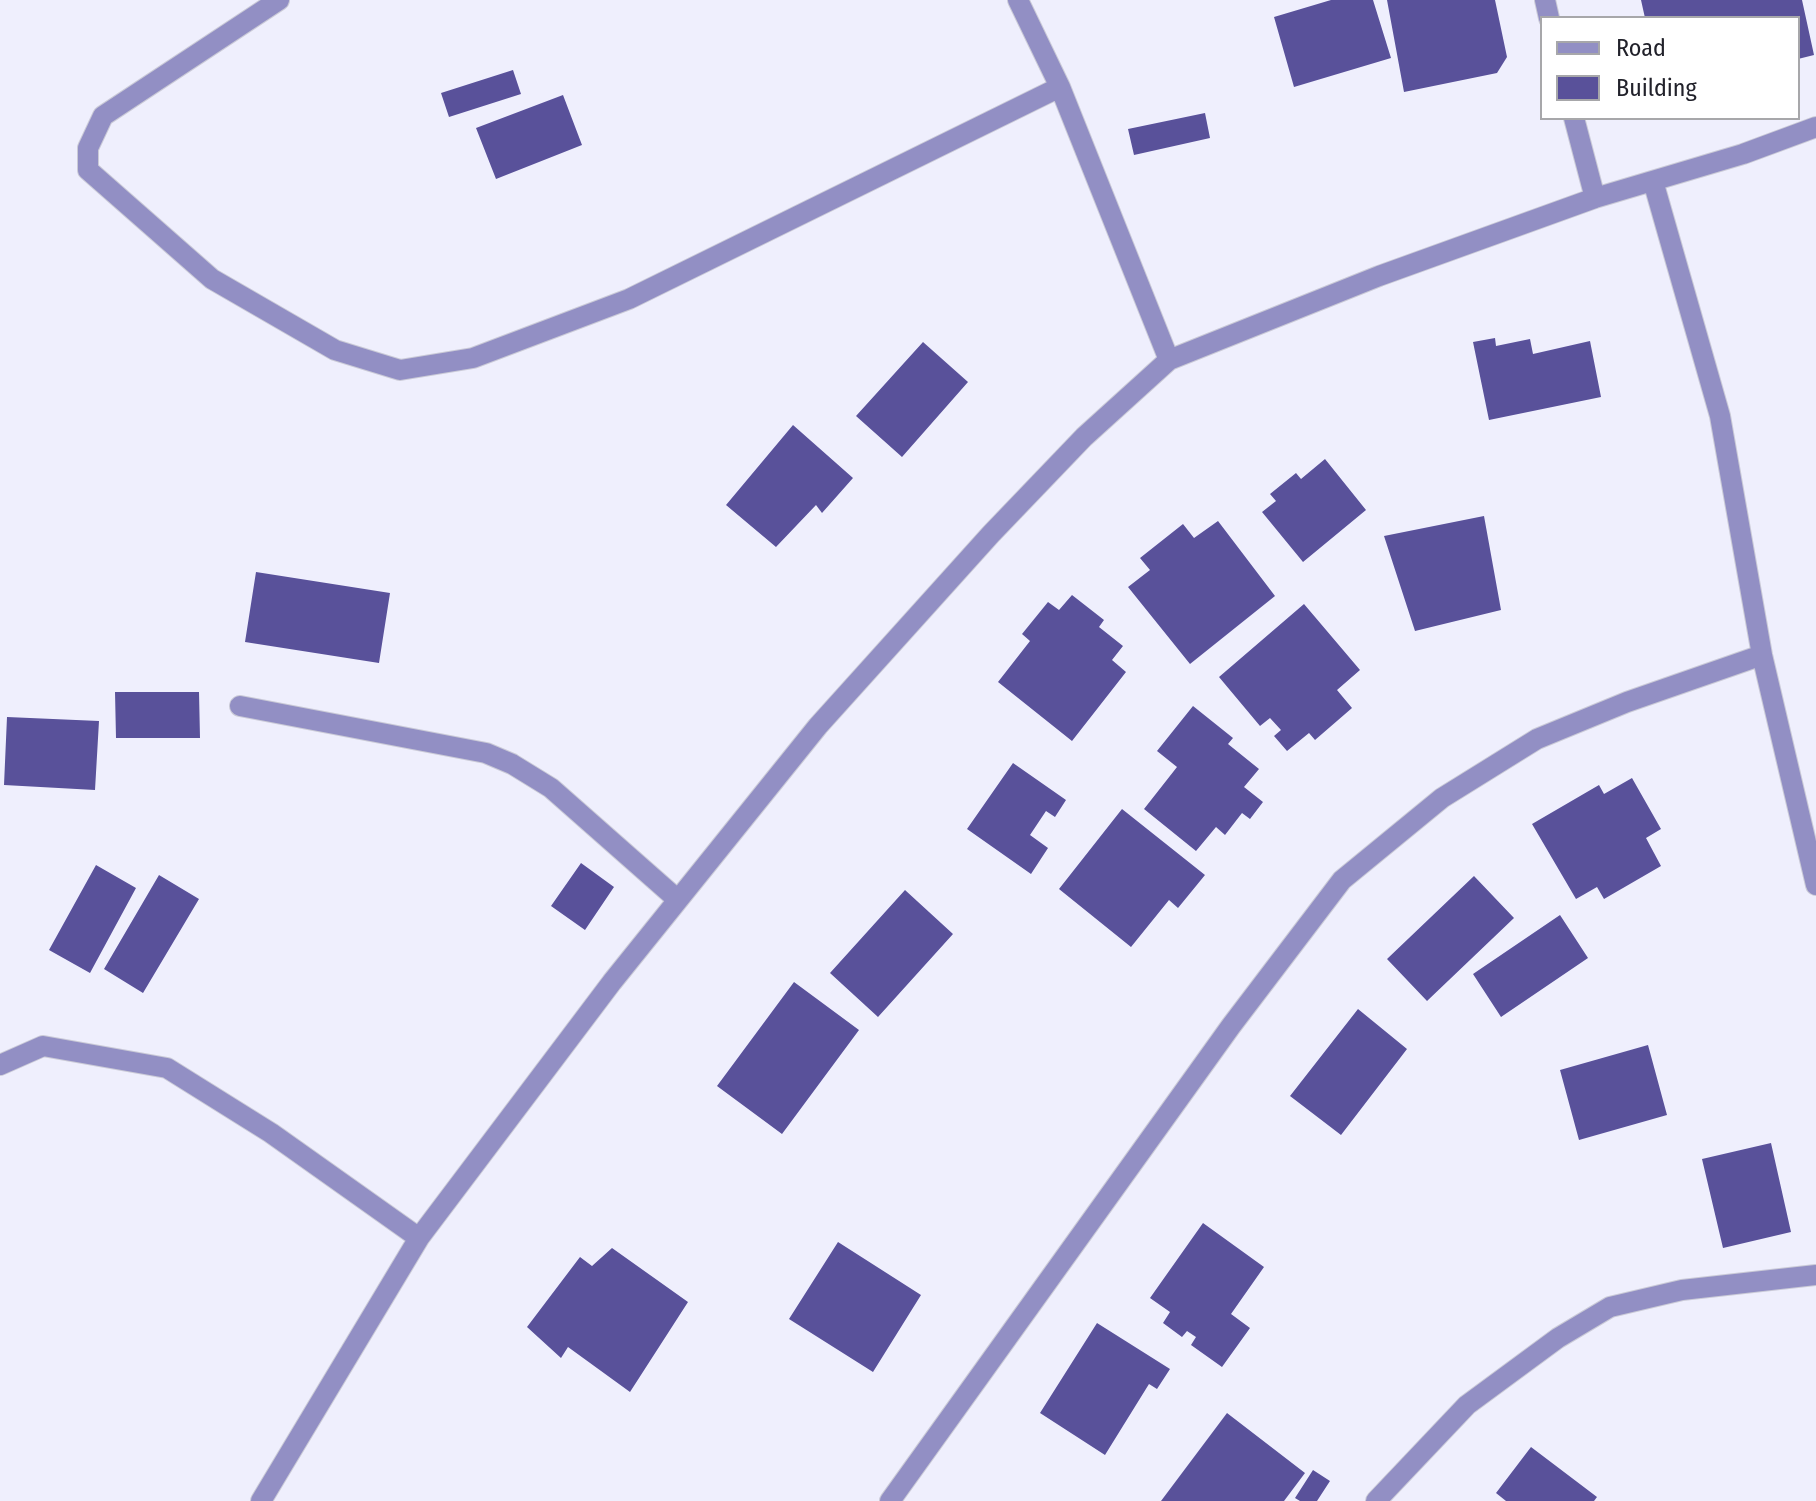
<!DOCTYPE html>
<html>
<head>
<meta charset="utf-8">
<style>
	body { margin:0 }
	#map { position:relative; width:1816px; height:1501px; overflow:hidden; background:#efeffd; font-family:"Fira Sans Condensed",sans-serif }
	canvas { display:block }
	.legend { position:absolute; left:1540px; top:16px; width:260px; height:104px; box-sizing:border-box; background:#fff; border:2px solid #a7a7aa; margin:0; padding:10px 14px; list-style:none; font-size:24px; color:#22222b }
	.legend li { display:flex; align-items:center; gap:16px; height:40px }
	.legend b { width:40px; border:2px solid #a7a7aa }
</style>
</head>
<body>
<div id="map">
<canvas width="1816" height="1501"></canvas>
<ul class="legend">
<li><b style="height:10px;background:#928fc4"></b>Road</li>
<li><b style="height:22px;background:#59519a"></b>Building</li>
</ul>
</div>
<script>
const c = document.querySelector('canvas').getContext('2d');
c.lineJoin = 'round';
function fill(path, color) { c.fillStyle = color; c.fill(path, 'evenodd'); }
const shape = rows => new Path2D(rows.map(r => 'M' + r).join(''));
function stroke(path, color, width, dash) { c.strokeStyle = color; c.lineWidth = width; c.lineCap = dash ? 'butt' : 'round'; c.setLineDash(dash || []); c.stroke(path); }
fill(shape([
	[1331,0,1373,0,1391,58,1294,87,1274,17],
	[1387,0,1495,0,1507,57,1497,73,1404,92],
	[1641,0,1802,0,1814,55,1798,59,1798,18,1645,18],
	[513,70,521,94,449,117,441,93],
	[563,95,582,145,496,179,476,128],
	[1205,113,1210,138,1134,155,1128,129],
	[1495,338,1496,346,1530,339,1533,354,1590,341,1601,397,1489,420,1473,342],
	[923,342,968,382,902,457,856,416],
	[793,425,853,478,822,513,816,505,776,547,726,505],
	[1325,459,1366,510,1303,562,1262,512,1276,501,1270,494,1296,473,1301,479],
	[1484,516,1501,610,1415,631,1384,536],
	[1218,521,1275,596,1190,664,1128,587,1150,570,1140,558,1183,524,1194,538],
	[256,572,390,593,379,663,245,642],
	[1072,595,1104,620,1099,627,1123,646,1112,660,1126,672,1072,741,998,682,1030,641,1022,634,1048,602,1059,610],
	[1304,604,1360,670,1337,690,1352,708,1315,740,1309,733,1287,751,1274,736,1281,730,1270,718,1260,726,1219,677],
	[115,692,199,692,200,738,116,738],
	[1193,706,1233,738,1228,744,1259,769,1244,787,1263,802,1250,819,1242,813,1225,835,1216,827,1196,851,1144,809,1177,767,1157,751],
	[7,717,99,721,95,790,4,785],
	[1013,763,1066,800,1055,817,1046,811,1030,835,1048,848,1031,874,967,829],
	[1632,778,1661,829,1646,838,1661,866,1604,899,1597,887,1576,899,1532,824,1599,785,1604,794],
	[1122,809,1205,875,1178,908,1169,900,1131,947,1059,889],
	[581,863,614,887,585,930,551,906],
	[96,865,136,888,90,973,49,950],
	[159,875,199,899,143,993,104,969],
	[1474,876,1514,918,1427,1001,1387,959],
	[905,890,953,934,878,1017,830,973],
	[1560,915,1588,958,1501,1017,1473,974],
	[794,982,859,1030,782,1134,717,1086],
	[1358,1009,1407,1049,1341,1135,1290,1096],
	[1648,1045,1667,1115,1579,1140,1560,1070],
	[1771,1143,1791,1232,1723,1248,1702,1159],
	[1203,1223,1264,1267,1231,1314,1250,1328,1222,1367,1191,1345,1196,1337,1187,1331,1182,1337,1163,1323,1170,1312,1150,1298],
	[838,1242,921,1295,873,1372,789,1319],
	[612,1248,688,1302,630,1392,568,1347,561,1358,527,1327,580,1257,592,1266],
	[1097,1323,1170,1369,1157,1389,1149,1384,1105,1455,1040,1413],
	[1227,1413,1305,1473,1284,1501,1161,1501],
	[1531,1447,1597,1497,1594,1501,1506,1501,1496,1493],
	[1313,1470,1330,1481,1317,1501,1300,1501,1295,1498]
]), '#59519a');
const minor = shape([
	[279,0,103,116,88,148,88,170,212,279,335,350,400,370,473,358,629,299,1060,87],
	[1018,0,1060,87,1169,360],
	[1545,0,1549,18],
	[1574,118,1595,198],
	[1653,181,1720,416,1762,655,1816,885],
	[240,706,486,753,512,764,551,788,678,900],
	[0,1065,43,1046,167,1068,271,1133,419,1238],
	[261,1501,419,1238,612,982,818,726,991,534,1084,437,1169,360,1379,276,1595,198,1743,154,1816,127],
	[890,1501,1231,1026,1342,880,1442,798,1537,739,1627,702,1762,655],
	[1376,1501,1467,1405,1558,1338,1610,1307,1682,1290,1816,1275]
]);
stroke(minor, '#cacad7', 22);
stroke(minor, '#928fc4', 20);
</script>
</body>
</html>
